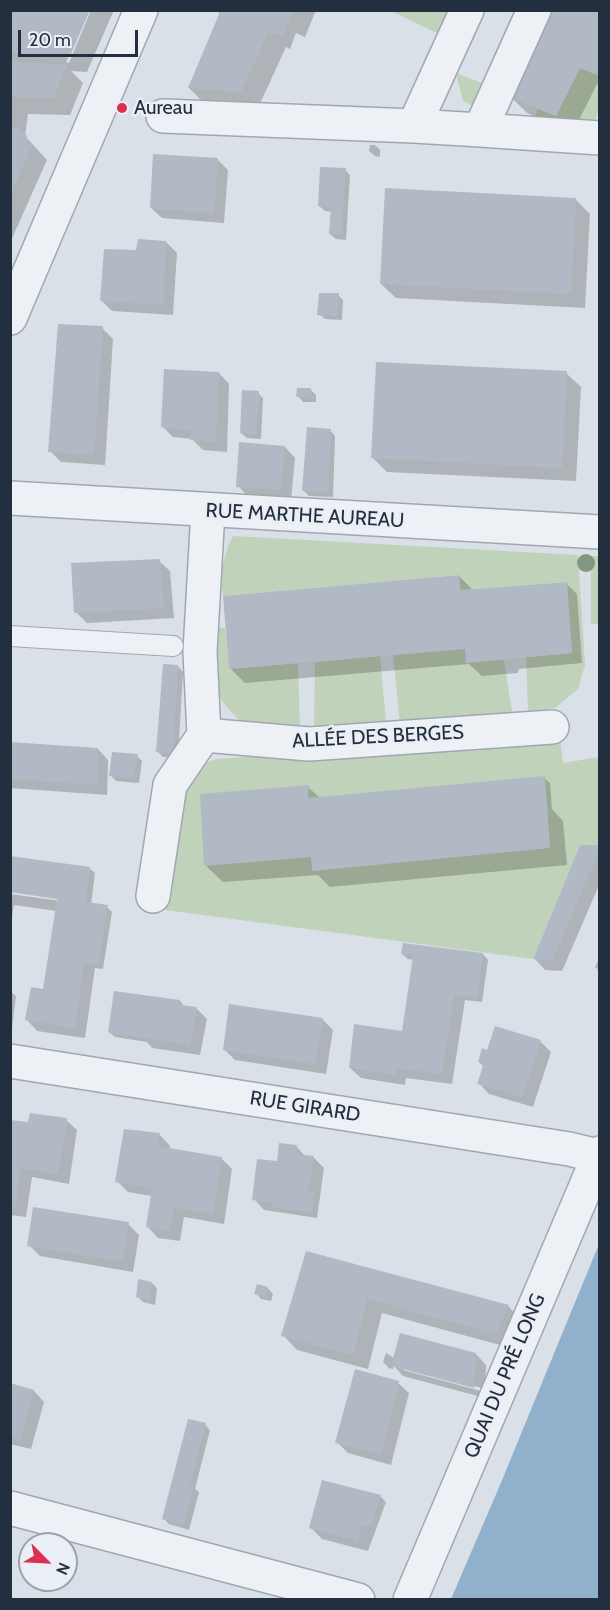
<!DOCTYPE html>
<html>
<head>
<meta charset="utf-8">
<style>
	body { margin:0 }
	#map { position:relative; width:610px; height:1610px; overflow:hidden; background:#dae0e7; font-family:Cabin,sans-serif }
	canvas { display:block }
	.frame { position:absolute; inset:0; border:12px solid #232e3e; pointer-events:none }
	.north { position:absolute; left:18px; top:1532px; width:60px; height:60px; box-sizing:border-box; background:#e9eff5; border:2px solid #9aa2ac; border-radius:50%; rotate:114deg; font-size:16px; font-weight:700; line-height:24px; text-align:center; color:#232e3e }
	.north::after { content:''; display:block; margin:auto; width:21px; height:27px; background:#db3051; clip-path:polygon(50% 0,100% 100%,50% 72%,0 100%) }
	.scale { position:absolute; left:18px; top:30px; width:120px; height:27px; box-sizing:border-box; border:3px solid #232e3e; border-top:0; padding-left:8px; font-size:18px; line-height:21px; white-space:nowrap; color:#232e3e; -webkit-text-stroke:4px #e9eff5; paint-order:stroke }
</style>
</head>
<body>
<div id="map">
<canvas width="610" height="1610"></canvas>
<div class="frame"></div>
<div class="north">N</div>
<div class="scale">20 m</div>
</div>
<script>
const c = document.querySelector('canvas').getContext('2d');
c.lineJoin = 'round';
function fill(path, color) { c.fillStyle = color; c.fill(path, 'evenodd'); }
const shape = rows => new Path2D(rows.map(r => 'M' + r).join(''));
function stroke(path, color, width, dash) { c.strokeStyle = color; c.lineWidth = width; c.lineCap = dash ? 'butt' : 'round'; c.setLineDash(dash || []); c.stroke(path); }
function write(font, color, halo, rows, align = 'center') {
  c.font = font + ' Cabin,sans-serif'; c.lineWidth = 5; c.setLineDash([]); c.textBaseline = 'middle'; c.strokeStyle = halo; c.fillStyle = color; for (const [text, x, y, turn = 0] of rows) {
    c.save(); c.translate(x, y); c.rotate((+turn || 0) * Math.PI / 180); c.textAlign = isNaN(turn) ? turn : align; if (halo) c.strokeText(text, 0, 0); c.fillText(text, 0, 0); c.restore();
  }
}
fill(shape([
	[391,11,448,11,439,34],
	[515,11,522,11,475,107,463,101,456,73,482,83],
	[580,68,599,76,599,109,593,126,536,116,537,109,556,116],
	[233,536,578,555,585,665,578,689,555,708,528,711,526,657,572,653,566,582,460,590,459,575,223,596,220,574,228,546],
	[591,556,599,556,600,624,591,624],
	[210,626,225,628,229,669,298,663,300,733,254,727,239,720,224,704,212,685],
	[465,649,504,659,512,712,400,724,393,655],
	[380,656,386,722,314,730,315,662],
	[559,732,563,763,599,757,599,845,580,845,533,959,165,910,179,791,191,768,217,759]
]), '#c1d2ba');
fill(shape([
	[599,1244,599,1599,451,1599,500,1485]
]), '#91b0cb');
fill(shape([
	[10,10,88,10,66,62,69,63,91,10,114,10,87,72,71,71,83,83,70,115,28,114,25,136,47,160,10,243],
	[216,10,316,10,305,37,296,33,290,49,286,47,258,108,206,105,189,88,221,15],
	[600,10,600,85,597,84,573,132,527,113,510,96,544,35,538,30],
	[370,145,375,145,380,150,380,157,375,156,369,151],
	[217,159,228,170,224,223,162,218,151,208],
	[345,170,350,175,346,240,336,239,330,234,332,212,325,211,319,206],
	[575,199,590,214,585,308,396,298,381,284],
	[166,242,177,253,173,315,112,311,101,300,137,252],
	[338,295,343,300,342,320,325,319,319,314],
	[102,328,113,339,105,465,61,462,50,451],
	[219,373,229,384,227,452,203,450,192,439,173,437,162,426],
	[566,373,581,387,576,481,387,472,372,457],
	[310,389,316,395,316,402,303,402,298,396],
	[258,393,263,398,261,439,247,438,241,433],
	[330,430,335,436,333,497,309,496,303,490],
	[285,447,295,458,291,500,249,497,238,486],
	[159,561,170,571,174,618,87,623,76,612],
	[459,576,473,590,566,583,577,594,582,663,519,669,518,673,482,676,469,664,245,683,230,668],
	[178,666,183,672,178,758,163,757,158,752],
	[10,743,98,749,108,760,107,795,10,788],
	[137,756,142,761,139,783,116,781,111,776],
	[544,778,550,783,552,809,563,821,567,865,330,887,318,875,223,882,206,866,308,787,320,798],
	[600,846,600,883,562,971,545,970,535,959],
	[89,868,95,873,91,905,107,907,112,912,103,969,95,968,85,1038,37,1031,27,1020,44,991,56,911,14,905,10,930,10,894,83,904],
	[402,954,483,954,488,960,482,1002,465,1000,452,1084,406,1078,405,1085,361,1078,350,1068,403,1032,414,960,408,959],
	[600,957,600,971,595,967],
	[10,991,16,996,12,1028,10,1027],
	[180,1001,185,1007,196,1008,207,1019,200,1055,152,1048,147,1042,115,1037,109,1032],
	[322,1019,333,1030,326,1074,235,1060,224,1049],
	[540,1041,551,1052,533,1107,489,1094,479,1083,484,1067,479,1062,488,1052],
	[66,1120,77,1130,69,1184,32,1177,26,1217,10,1215,10,1121,30,1124],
	[160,1135,170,1146,170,1150,221,1158,232,1169,224,1224,184,1217,180,1241,158,1238,148,1227,152,1196,128,1192,117,1181],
	[296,1146,306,1157,313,1157,324,1168,317,1218,264,1210,254,1199,278,1163],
	[128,1224,139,1235,133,1272,40,1256,29,1245],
	[307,1253,508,1306,522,1321,511,1348,382,1313,368,1369,297,1350,283,1335],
	[152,1283,157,1288,155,1305,143,1302,137,1296],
	[258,1286,268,1288,273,1294,271,1301,261,1299,256,1293],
	[386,1353,394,1358,476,1354,486,1365,485,1398,403,1376,394,1366,393,1369,389,1368,383,1362],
	[403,1367,482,1388,481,1391,403,1370],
	[398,1383,409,1393,391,1465,348,1453,337,1442],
	[10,1384,34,1391,44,1402,31,1449,10,1444],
	[205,1425,210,1430,195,1489,199,1492,189,1530,169,1524,163,1518],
	[380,1496,386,1502,368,1551,322,1539,311,1528]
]), '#0003');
fill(shape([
	[10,10,90,10,70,56,10,53],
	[217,10,293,10,282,36,269,31,241,92,188,88,220,12],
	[544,10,600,10,600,76,580,68,556,116,508,96,543,34,536,30],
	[10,62,67,65,53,98,10,97],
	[10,128,19,128,27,136,26,144,33,144,10,195],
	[153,154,218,158,214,213,150,208],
	[320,167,346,168,341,235,329,234,331,207,318,206],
	[385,188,576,198,571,294,380,284],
	[138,239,166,241,163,305,100,301,104,249,136,250],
	[319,293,339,293,337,316,317,315],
	[58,324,103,326,94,455,48,452],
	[376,362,567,371,562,468,371,458],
	[164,369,219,372,216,442,190,440,192,431,161,427],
	[297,388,311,388,311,397,296,397],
	[242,390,259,391,256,434,240,433],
	[307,427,331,429,328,493,302,491],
	[239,442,285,446,281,490,236,487],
	[160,559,164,608,74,613,71,563],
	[459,575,460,590,567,582,572,653,466,663,465,649,229,669,223,596],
	[163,664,178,665,173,753,156,752],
	[10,742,98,748,97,785,10,779],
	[112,752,138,754,134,778,109,776],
	[545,776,550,848,312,871,311,857,204,866,200,794,309,785,308,798],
	[580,845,600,845,600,848,552,961,533,959],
	[10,856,90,867,86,902,108,905,98,964,84,962,75,1028,25,1020,31,987,43,989,57,899,10,892],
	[403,943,483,953,477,998,454,995,442,1074,396,1068,395,1075,349,1068,354,1024,402,1031,413,956,401,954],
	[114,991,180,1000,180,1005,197,1007,190,1045,108,1032],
	[229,1004,323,1018,315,1064,223,1050],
	[495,1026,541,1040,522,1097,477,1084,484,1063,478,1062,482,1048,487,1050],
	[30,1113,67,1118,58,1174,21,1168,15,1207,10,1207,10,1120,28,1122],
	[124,1129,160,1133,158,1146,222,1157,213,1214,174,1208,170,1231,146,1227,152,1188,115,1182],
	[279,1143,297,1145,296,1154,314,1156,308,1192,314,1192,312,1213,271,1207,272,1202,252,1200,257,1159,277,1161],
	[33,1207,129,1222,123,1262,27,1246],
	[306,1251,362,1266,509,1305,496,1334,367,1299,353,1355,281,1336],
	[138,1279,152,1282,150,1301,136,1297],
	[257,1284,268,1287,266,1296,254,1294],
	[400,1333,476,1353,474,1388,391,1366],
	[355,1369,399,1381,381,1455,335,1443],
	[10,1383,34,1390,20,1440,10,1437],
	[188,1419,206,1423,190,1484,194,1485,184,1525,162,1519],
	[322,1480,381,1495,371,1526,362,1525,358,1541,309,1528]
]), '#b1b9c4');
const lane = shape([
	[10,636,173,646]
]);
const street = shape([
	[467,10,414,126,480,130],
	[534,10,480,130,600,138],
	[163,116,414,126],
	[10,318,141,10],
	[10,498,600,532],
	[208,510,200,652,204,735,309,744,552,727],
	[153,896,170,785,204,735],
	[10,1061,569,1149,598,1156],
	[10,1508,358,1600],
	[410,1600,600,1153]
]);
stroke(lane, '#9fa7b1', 22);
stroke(street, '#9fa7b1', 36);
stroke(lane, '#edf0f5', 20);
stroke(street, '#edf0f5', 33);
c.fillStyle = '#819782';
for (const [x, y] of [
	[586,563]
]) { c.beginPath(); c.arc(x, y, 9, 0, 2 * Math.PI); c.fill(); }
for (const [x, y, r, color] of [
	[122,108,6,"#db3051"]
]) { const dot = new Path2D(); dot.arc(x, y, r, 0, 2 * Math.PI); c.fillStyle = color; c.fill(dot); stroke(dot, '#e9eff5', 2); }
write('20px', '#232e3e', '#e9eff5', [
	["Aureau",134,108]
], 'left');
write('20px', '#232e3e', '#e9eff5', [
	["RUE MARTHE AUREAU",305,516,3],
	["ALLÉE DES BERGES",378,737,-3],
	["RUE GIRARD",305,1107,9],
	["QUAI DU PRÉ LONG",505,1376,-67]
]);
</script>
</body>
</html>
